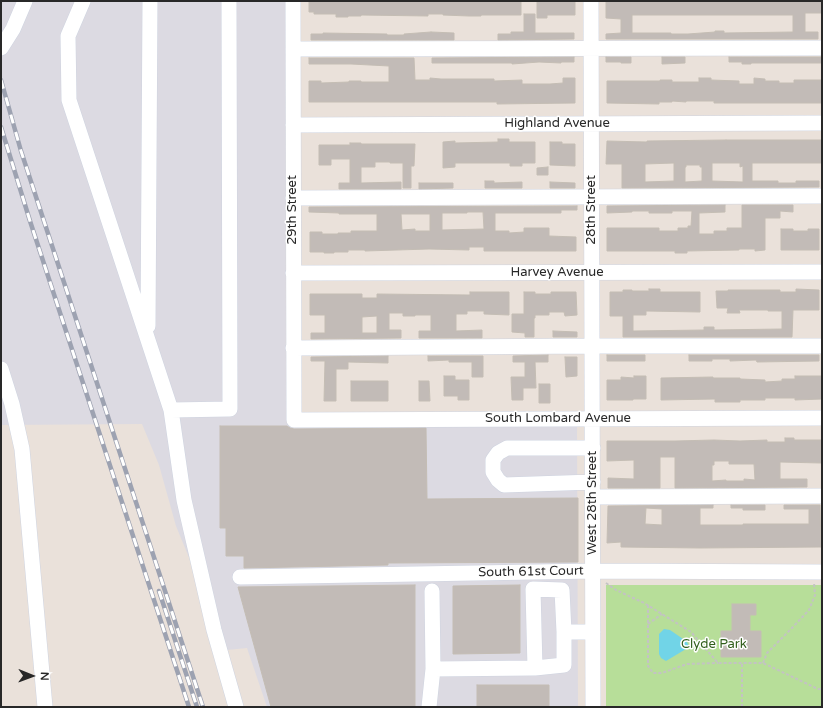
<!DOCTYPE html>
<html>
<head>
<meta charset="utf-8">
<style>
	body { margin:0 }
	#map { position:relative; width:823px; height:708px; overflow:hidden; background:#eae1da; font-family:"Varela Round",sans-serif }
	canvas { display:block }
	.frame { position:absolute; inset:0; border:2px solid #282828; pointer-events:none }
	.north { position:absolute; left:12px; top:656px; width:40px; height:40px; -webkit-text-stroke:3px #fff; paint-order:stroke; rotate:91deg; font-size:11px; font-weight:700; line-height:16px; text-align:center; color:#282828 }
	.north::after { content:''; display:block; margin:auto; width:14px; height:18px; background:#282828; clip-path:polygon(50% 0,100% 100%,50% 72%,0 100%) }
</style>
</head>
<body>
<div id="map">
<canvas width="823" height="708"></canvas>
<div class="frame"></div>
<div class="north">N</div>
</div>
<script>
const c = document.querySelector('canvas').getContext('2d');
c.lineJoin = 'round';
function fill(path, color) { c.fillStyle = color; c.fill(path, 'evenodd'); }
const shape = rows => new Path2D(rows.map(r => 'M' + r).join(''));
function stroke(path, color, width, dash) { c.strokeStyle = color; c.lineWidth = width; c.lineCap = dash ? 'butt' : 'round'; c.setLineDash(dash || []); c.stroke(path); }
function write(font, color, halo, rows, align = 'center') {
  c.font = font + ' "Varela Round",sans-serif'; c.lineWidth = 3; c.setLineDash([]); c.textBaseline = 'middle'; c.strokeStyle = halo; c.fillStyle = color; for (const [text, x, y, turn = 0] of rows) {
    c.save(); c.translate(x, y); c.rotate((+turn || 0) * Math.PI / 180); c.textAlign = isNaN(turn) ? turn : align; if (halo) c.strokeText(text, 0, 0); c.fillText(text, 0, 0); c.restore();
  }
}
fill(shape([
	[1,1,285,1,286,423,577,421,578,707,267,707,247,648,227,650,176,526,159,465,142,424,1,425]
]), '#dcdae2');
fill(shape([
	[606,585,822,585,822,706,606,706]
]), '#b7de99');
fill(shape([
	[664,629,670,630,686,641,688,644,688,647,686,649,666,661,661,658,659,654,659,634]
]), '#71d4e7');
const building = shape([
	[309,1,521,1,521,15,481,15,481,16,469,16,443,15,443,14,428,14,428,16,361,15,361,16,348,16,348,17,336,17,336,14,314,14,314,12,309,12,309,1],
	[537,1,575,1,575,15,547,15,547,18,537,18,537,1],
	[606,1,822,1,822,13,805,13,805,32,818,32,818,39,606,39,606,34,621,33,621,19,606,18,606,1],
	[632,15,793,15,793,32,724,33,724,31,715,31,715,32,688,34,671,34,671,33,632,33,632,15],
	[524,14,535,14,535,33,574,33,574,39,498,40,498,34,511,34,511,32,524,32,524,14],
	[431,32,454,33,454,40,311,40,311,34,323,34,323,33,387,34,387,35,404,35,404,34,431,32],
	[574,57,574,62,561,62,561,63,539,62,512,64,512,63,432,63,432,58,574,57],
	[606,57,631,57,631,63,621,63,621,62,606,62,606,57],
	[662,57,685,57,685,63,662,64,662,57],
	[729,57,822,57,822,63,751,63,751,64,742,64,742,62,729,62,729,57],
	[309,58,414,58,415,80,430,80,430,78,441,79,494,79,494,81,522,80,522,84,550,84,563,83,563,78,575,78,575,103,497,104,497,102,309,102,309,81,321,81,321,83,349,82,349,81,361,81,361,82,389,82,389,66,351,64,309,64,309,58],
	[699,78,711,78,711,80,739,81,739,84,754,84,754,78,765,79,765,81,779,81,779,83,794,83,794,80,822,80,822,103,714,103,714,101,686,101,686,102,672,101,672,102,659,102,659,104,607,103,607,81,660,81,660,80,672,80,672,82,699,82,699,78],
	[498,139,509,139,509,142,535,142,535,163,522,163,522,166,510,166,510,163,455,163,455,167,443,168,443,142,455,141,455,143,498,142,498,139],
	[726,140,822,140,822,163,752,163,752,181,778,181,778,183,796,183,796,181,819,181,819,187,622,188,622,164,606,164,607,141,647,142,647,141,726,140],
	[674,163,674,181,645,182,645,164,674,163],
	[712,163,740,163,740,167,743,166,743,182,712,181,712,163],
	[686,165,700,165,700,167,702,167,702,181,685,182,685,167,686,167,686,165],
	[550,142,562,142,562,144,575,144,575,166,550,165,550,142],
	[350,143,361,143,361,144,415,144,414,166,411,166,411,188,403,188,403,163,390,163,390,162,375,162,375,167,361,167,361,183,401,182,401,189,339,189,339,183,350,183,350,159,331,159,331,165,319,165,319,145,350,145,350,143],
	[548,167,548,175,537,175,537,168,548,167],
	[485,181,494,181,494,183,522,182,522,188,485,188,485,181],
	[550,182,575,183,575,188,550,188,550,182],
	[419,183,453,183,453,188,419,189,419,183],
	[725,205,725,212,699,213,699,234,714,234,714,231,727,231,727,228,742,228,742,205,793,205,793,212,780,211,780,218,765,218,765,250,755,251,755,249,739,249,739,250,687,251,687,253,675,253,675,251,607,251,607,228,659,228,659,231,678,231,678,228,688,228,688,226,691,226,692,211,672,211,672,213,649,213,649,211,632,211,632,212,607,213,607,206,725,205],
	[577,206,577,210,561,210,561,213,495,213,495,231,509,231,509,233,524,232,524,228,549,228,549,236,576,237,576,251,484,251,484,247,469,247,469,250,429,249,365,251,365,250,348,250,348,252,334,252,334,253,324,253,324,252,310,252,310,232,322,232,322,234,338,234,338,233,351,233,351,231,377,231,377,214,339,214,339,213,309,212,309,207,577,206],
	[467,212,483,212,484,229,442,230,442,213,467,213,467,212],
	[401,214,430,214,430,231,415,231,415,229,402,230,401,214],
	[781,229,793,229,793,231,808,231,808,229,819,229,819,250,781,250,781,229],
	[649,289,660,289,660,292,700,292,700,312,646,311,646,315,633,315,633,331,704,330,704,327,714,327,714,330,782,329,782,311,768,311,768,310,739,310,740,313,727,313,728,308,717,308,716,291,728,291,728,290,780,290,780,292,796,292,796,289,819,290,819,310,793,310,792,337,623,337,623,316,610,316,610,292,623,292,623,290,632,290,632,291,649,291,649,289],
	[470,292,509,292,509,315,484,314,484,311,467,311,467,314,456,314,456,331,482,330,482,338,419,338,419,331,431,331,431,315,415,315,415,316,403,316,403,313,389,313,389,330,401,330,401,338,311,339,311,333,325,333,325,315,310,315,310,294,362,294,362,298,377,298,377,294,470,295,470,292],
	[377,316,377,333,362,333,362,317,377,316],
	[524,292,535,292,535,294,551,294,551,292,576,292,577,315,565,316,564,312,549,312,549,315,535,315,535,318,534,318,534,337,525,337,525,333,512,332,512,314,524,314,524,292],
	[553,331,577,332,577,337,553,337,553,331],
	[548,355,548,362,535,362,536,388,523,388,523,400,512,400,511,377,525,377,525,362,513,362,513,356,548,355],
	[607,355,645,355,645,361,607,361,607,355],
	[689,355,819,355,819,361,757,362,756,360,730,361,730,359,712,359,712,361,689,361,689,355],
	[388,356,388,363,348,362,348,369,336,369,336,401,324,401,325,361,311,361,311,357,388,356],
	[428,356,483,356,483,377,472,377,472,362,449,362,449,360,428,361,428,356],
	[565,357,577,357,577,376,566,377,565,357],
	[444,376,455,376,455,380,469,380,469,400,458,400,458,396,444,396,444,376],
	[634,376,646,376,646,399,633,399,633,400,607,400,607,380,621,380,621,377,634,378,634,376],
	[795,376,822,376,822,399,795,400,795,398,765,398,765,400,740,400,740,402,715,402,715,399,661,400,661,378,713,377,713,378,740,378,740,379,765,380,765,382,782,381,782,379,795,379,795,376],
	[351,381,388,381,388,401,351,401,351,381],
	[419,381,429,381,430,401,419,401,419,381],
	[539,384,550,384,550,403,539,403,539,384],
	[220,426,287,426,290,428,294,429,426,428,427,499,578,498,578,562,388,563,388,565,244,568,244,556,226,556,226,528,220,528,220,426],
	[785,438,794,438,794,440,821,440,821,463,780,462,780,479,807,479,807,487,675,488,675,457,660,457,660,488,608,488,608,478,634,479,634,460,607,461,607,441,675,441,714,440,740,441,767,440,767,442,785,442,785,438],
	[714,461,729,461,729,464,754,464,755,480,744,479,744,481,726,481,726,480,712,481,712,465,714,465,714,461],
	[713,505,713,508,700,508,700,525,743,525,743,524,809,524,809,509,784,509,784,505,820,505,821,547,700,548,621,547,621,542,607,543,608,506,713,505],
	[646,508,662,509,662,525,645,524,646,508],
	[731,505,765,505,765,510,743,510,743,508,731,508,731,505],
	[415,585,415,707,271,707,238,587,415,585],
	[520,585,520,653,453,654,453,586,520,585],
	[732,604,756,604,756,615,750,615,750,631,761,631,761,657,721,657,721,631,732,631,732,604],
	[477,685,549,685,549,707,477,707,477,685]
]);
fill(building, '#c2bbb7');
stroke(building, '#c4bdb4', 1);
const minor = shape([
	[83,1,68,36,69,100,171,410,184,500,214,630,236,707],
	[293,1,294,420,822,418],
	[591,1,593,707],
	[1,48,13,29,25,1],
	[293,49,822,48],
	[293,125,822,123],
	[293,198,822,196],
	[293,273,822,272],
	[148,326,150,1],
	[293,348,592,346,822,346],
	[1,369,12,404,22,449,45,707],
	[171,410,230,409,229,1],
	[593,448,507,448,498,453,493,460,493,472,498,480,504,485,593,482],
	[593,497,822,496],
	[240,577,593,571,822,572],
	[432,591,433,669,535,668,564,665,564,632],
	[535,668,533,589,562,590,564,632,593,632],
	[429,707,433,669]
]);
stroke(minor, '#cfd4e0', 16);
stroke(shape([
	[606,583,616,590,644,603,691,632,718,663,763,663,818,689,822,689],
	[648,605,648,666,653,673,662,673,687,664,718,663],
	[648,624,662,614],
	[763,663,767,653,791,629,809,610,815,595,814,583],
	[742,664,742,706]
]), '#c3c3c3', 2, [3, 2]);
stroke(minor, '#fff', 15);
const rail = shape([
	[1,80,21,151,203,707],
	[1,127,30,221,189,707],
	[159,591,197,707]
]);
stroke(rail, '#9da2b1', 4.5);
stroke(rail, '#fff', 3, [9]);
write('13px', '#282828', '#fff', [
	["Highland Avenue",557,124],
	["29th Street",293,210,-90],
	["28th Street",592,210,-90],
	["Harvey Avenue",557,273],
	["South Lombard Avenue",558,419],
	["West 28th Street",593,503,-90],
	["South 61st Court",531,572,-1]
]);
write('13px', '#325f1d', '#fff', [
	["Clyde Park",714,645]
]);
</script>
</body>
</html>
